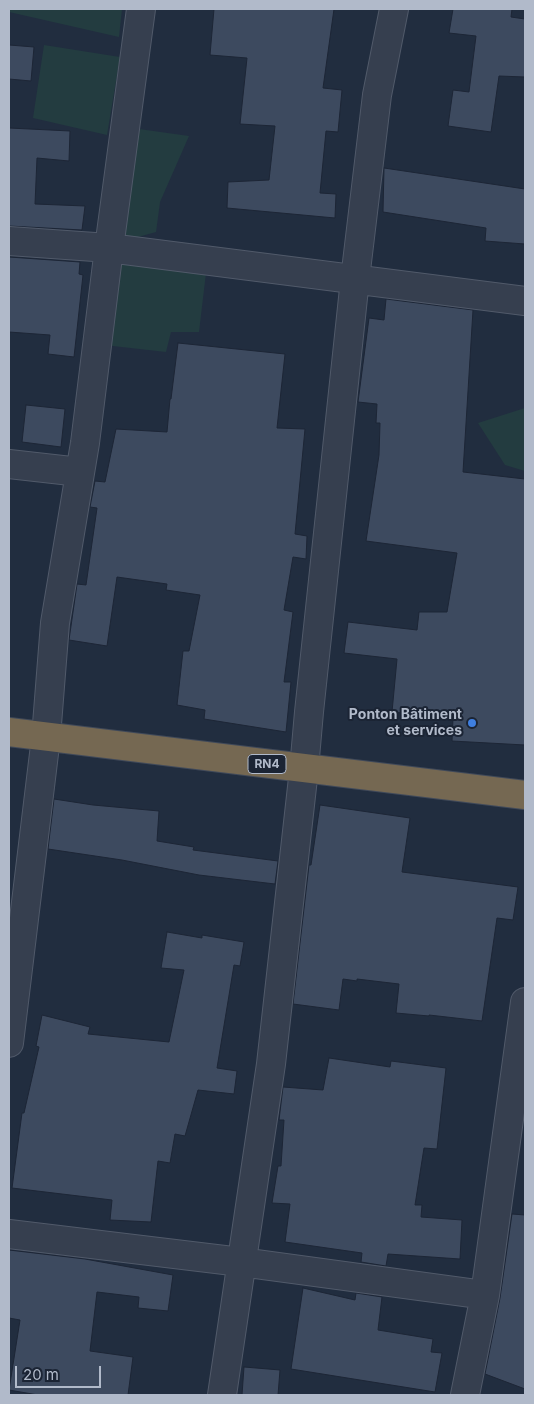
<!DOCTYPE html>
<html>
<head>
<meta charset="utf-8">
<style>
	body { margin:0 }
	#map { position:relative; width:534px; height:1404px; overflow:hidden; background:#212d3f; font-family:Inter,sans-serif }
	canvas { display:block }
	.frame { position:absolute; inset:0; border:10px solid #b1baca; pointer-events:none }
	.scale { position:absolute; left:15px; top:1366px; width:86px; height:22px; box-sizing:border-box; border:2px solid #b1baca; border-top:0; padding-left:6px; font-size:15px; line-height:18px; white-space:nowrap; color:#b1baca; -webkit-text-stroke:4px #1b2434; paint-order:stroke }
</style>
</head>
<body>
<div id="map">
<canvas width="534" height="1404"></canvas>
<div class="frame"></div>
<div class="scale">20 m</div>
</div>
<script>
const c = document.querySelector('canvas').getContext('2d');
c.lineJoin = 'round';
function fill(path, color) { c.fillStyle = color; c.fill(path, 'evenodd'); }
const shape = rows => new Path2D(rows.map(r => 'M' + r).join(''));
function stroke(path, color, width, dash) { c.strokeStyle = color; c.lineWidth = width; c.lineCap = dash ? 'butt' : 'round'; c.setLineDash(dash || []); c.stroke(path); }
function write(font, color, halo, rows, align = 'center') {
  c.font = font + ' Inter,sans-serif'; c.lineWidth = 4; c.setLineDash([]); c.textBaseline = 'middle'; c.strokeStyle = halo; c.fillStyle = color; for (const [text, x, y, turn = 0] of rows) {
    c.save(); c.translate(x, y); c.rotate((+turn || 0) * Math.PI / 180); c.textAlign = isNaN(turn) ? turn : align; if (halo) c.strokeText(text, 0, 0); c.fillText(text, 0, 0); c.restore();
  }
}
fill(shape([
	[9,9,122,9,119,37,9,12],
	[44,45,120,57,107,135,33,118],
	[132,128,189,136,160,202,156,232,120,242],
	[117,259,206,273,199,332,171,332,166,352,104,345],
	[525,408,525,471,505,465,478,423]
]), '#233c40');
const building = shape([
	[214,9,334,9,323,88,342,90,338,132,326,131,320,193,336,194,335,218,227,208,228,182,269,180,275,126,240,124,247,58,210,55,214,9],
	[453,9,512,9,511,17,525,19,525,77,499,76,491,132,448,126,453,90,469,92,476,36,449,33,453,9],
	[9,45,34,47,31,81,9,79,9,45],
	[9,128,70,131,69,161,37,158,35,204,85,206,82,230,9,226,9,128],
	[384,168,525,189,525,244,485,241,486,228,383,212,384,168],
	[9,257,80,262,79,274,83,275,74,357,48,354,50,335,9,332,9,257],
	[386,299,473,310,463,472,525,479,525,745,452,741,453,718,392,712,397,659,344,653,348,622,417,630,419,612,447,612,457,553,366,541,379,455,380,423,376,423,377,404,358,402,369,318,384,320,386,299],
	[178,343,285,354,277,428,305,429,295,534,307,536,306,559,293,557,284,610,293,612,284,682,291,682,286,732,204,719,205,710,177,705,183,651,189,651,200,595,166,590,167,584,117,577,107,646,69,640,77,584,86,585,97,508,90,507,95,481,105,482,116,429,167,432,170,399,171,399,178,343],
	[26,405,65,409,61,447,22,442,26,405],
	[54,799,93,805,159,811,157,841,194,847,193,850,278,861,275,884,199,875,122,860,48,849,54,799],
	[320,805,410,818,402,872,518,887,513,920,497,918,482,1021,429,1015,429,1016,396,1013,399,984,357,979,357,981,343,979,339,1010,293,1004,309,865,311,865,320,805],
	[167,932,202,938,202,935,244,942,240,966,234,965,217,1068,237,1071,234,1094,198,1090,185,1136,175,1134,170,1163,158,1161,151,1222,110,1220,112,1200,12,1188,22,1113,24,1113,39,1047,36,1046,42,1015,90,1027,88,1034,169,1042,184,970,161,968,167,932],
	[329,1058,390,1067,391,1061,446,1068,437,1149,424,1148,415,1205,422,1205,421,1217,462,1220,460,1259,388,1254,386,1266,361,1262,362,1253,285,1242,290,1204,272,1203,278,1166,281,1166,284,1120,279,1120,283,1087,323,1090,329,1058],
	[512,1214,525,1215,525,1389,485,1374,500,1298,512,1214],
	[9,1250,85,1259,173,1275,168,1311,138,1308,139,1297,97,1292,90,1351,133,1357,128,1395,38,1395,9,1390,20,1320,9,1318,9,1250],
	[303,1288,355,1300,356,1293,382,1297,378,1330,433,1339,431,1352,442,1353,435,1392,291,1369,303,1288],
	[244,1367,280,1370,278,1395,242,1395,244,1367]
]);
fill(building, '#3d4a5f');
stroke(building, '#1d2636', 1);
const minor = shape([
	[9,241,109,248,525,301],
	[9,464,80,472],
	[9,1043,46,737,55,623,85,443,109,248,141,9],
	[9,1234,241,1262,485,1295],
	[222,1395,271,1064,304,769,309,712,355,279,377,95,394,9],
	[465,1395,485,1295,525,1002]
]);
const highway = shape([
	[9,732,525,795]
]);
stroke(minor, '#515a6a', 30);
stroke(highway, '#414a5a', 30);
stroke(minor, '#363f4f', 28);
stroke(highway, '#756852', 28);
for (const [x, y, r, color] of [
	[472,723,5,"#3f7fe0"]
]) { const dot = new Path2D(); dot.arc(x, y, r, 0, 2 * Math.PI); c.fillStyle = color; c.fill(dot); stroke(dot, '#1b2434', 2); }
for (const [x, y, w] of [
	[267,764,38]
]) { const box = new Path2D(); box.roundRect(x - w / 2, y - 9.5, w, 19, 4); c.fillStyle = '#1b2434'; c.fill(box); stroke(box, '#b1baca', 1); }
write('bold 12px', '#b1baca', null, [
	["RN4",267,764]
]);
write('bold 14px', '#b1baca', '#1b2434', [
	["Ponton Bâtiment",462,715],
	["et services",462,731]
], 'right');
</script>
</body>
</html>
